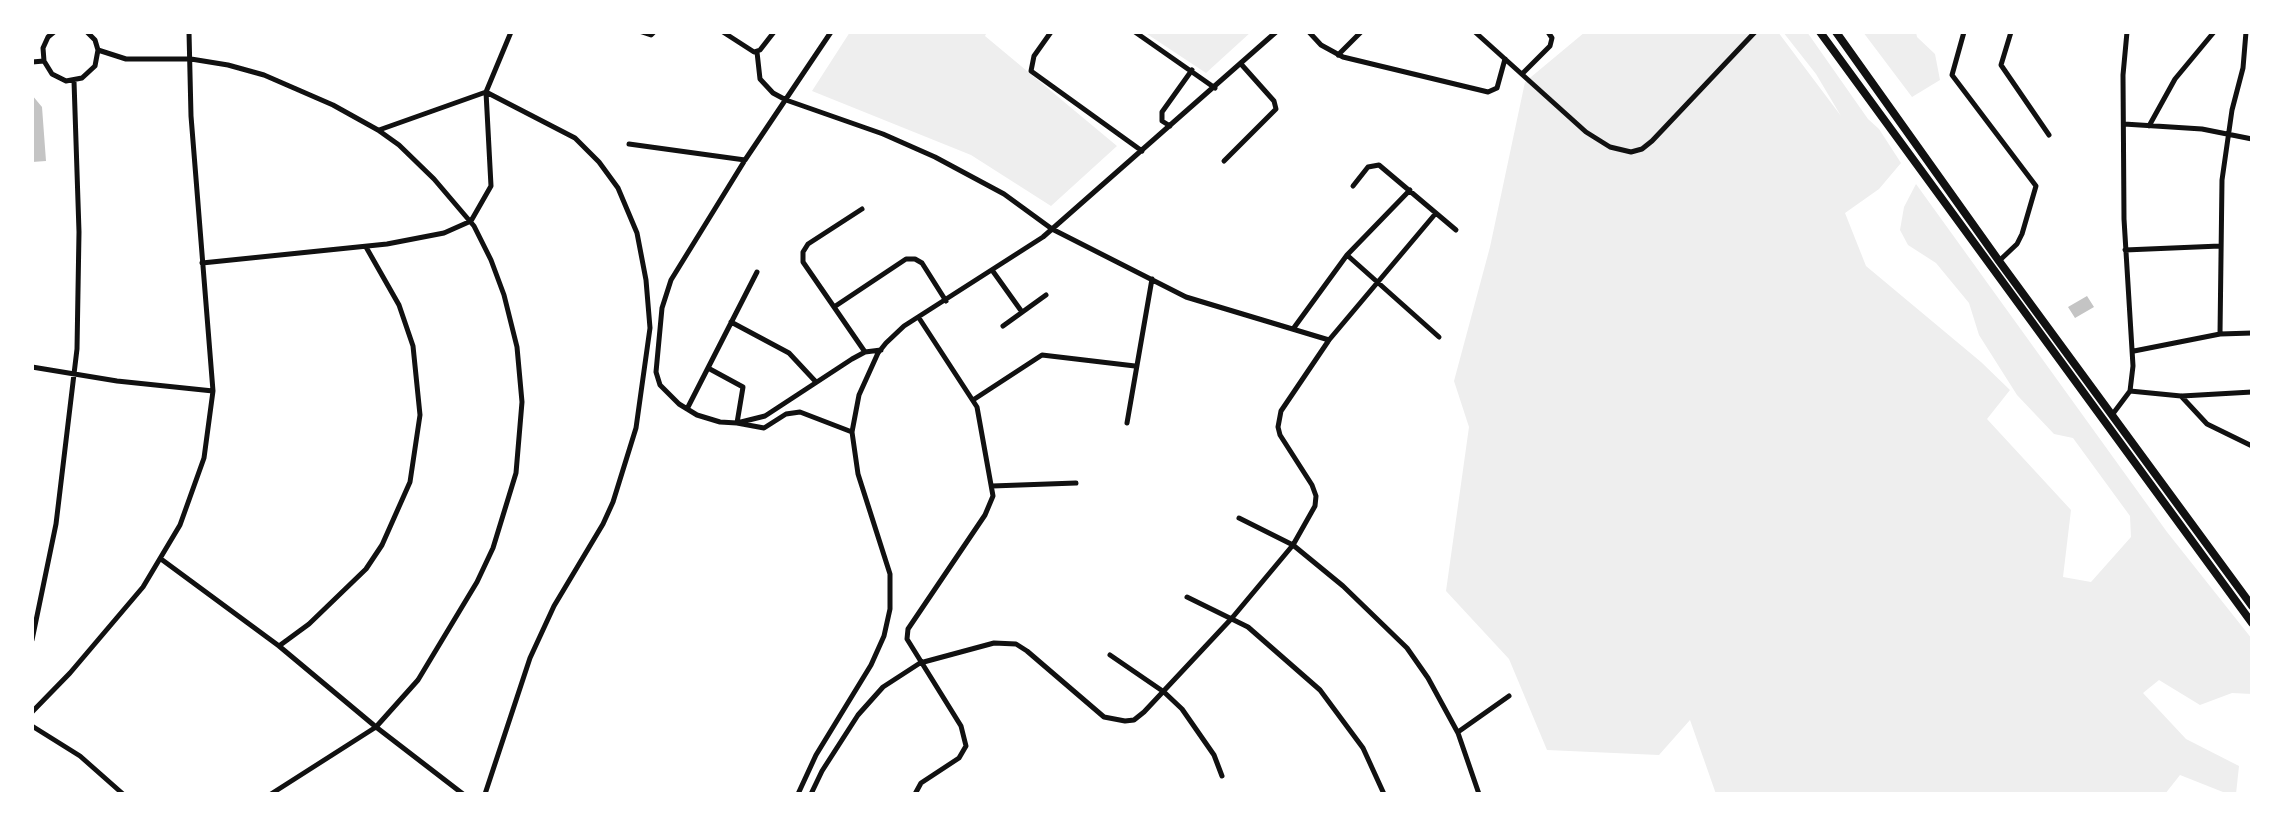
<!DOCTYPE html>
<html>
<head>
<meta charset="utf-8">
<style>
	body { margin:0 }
	#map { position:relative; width:2284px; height:826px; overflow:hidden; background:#fff; font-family:"DM Sans",sans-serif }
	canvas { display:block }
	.frame { position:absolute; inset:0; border:34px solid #fff; pointer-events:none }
</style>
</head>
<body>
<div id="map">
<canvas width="2284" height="826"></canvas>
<div class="frame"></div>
</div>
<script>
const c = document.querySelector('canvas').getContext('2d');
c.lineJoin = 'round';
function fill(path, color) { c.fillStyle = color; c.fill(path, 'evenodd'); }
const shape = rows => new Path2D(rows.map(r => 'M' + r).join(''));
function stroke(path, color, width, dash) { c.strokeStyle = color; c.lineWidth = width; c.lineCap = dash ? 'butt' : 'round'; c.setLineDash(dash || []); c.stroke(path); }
fill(shape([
	[850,32,987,32,985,36,1117,146,1051,206,971,155,812,91],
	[1144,32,1251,32,1206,73],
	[1585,32,1778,32,1841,116,1816,74,1783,32,1807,32,1868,119,1879,129,1901,163,1879,189,1845,213,1866,266,1981,362,2010,390,1987,419,2071,510,2063,577,2091,582,2131,537,2130,516,2073,438,2054,434,2017,395,1979,335,1969,303,1936,263,1908,245,1900,230,1904,207,1916,184,2167,532,2252,639,2252,694,2232,693,2200,705,2159,680,2143,693,2186,739,2239,766,2236,794,2228,794,2180,775,2165,794,1716,794,1690,720,1659,755,1547,750,1509,659,1446,591,1469,427,1454,381,1490,247,1525,82],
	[1863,32,1916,32,1917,37,1935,54,1940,80,1912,97]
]), '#eee');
fill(shape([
	[32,95,42,107,46,161,32,162],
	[2087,296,2094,307,2075,318,2068,307]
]), '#c4c4c4');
stroke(shape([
	[54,32,48,37,43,48,44,61,52,74,66,81,82,78,95,66,98,50,95,40,87,32],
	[642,32,651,35,654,32],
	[723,32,754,52,760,50,774,32],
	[831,32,745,160,671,280,662,308,656,372,660,385,679,404,697,415,720,422,737,423,765,416,852,359,865,352,881,350],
	[1051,32,1034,56,1031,71,1142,151],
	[1135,32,1215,88],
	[1309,32,1321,45,1343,57,1488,92,1497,88,1505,59],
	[1475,32,1586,132,1610,147,1631,152,1642,149,1652,141,1755,32],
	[1964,32,1952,75,2036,186,2022,234,2017,244,1999,261],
	[2011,32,2001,65,2049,135],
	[98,50,126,59,191,59,228,65,264,75,333,105,378,130,399,145,434,179,474,226,491,260,504,295,517,347,522,402,516,473,493,548,477,582,418,680,376,727,271,794],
	[757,52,760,79,773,93,786,100,883,134,935,157,1004,194,1052,229,1186,297,1329,340],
	[1338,55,1361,32],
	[32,62,44,61],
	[1522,74,1550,46,1552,38,1548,32],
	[2124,124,2202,129,2252,139],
	[1170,126,1162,121,1162,112,1192,70],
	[2149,126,2175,79,2214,32],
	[379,130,486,92,511,32],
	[629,144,745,160],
	[1224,161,1276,109,1274,101,1241,64],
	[1353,186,1368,167,1379,165,1456,230],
	[2125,250,2220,246],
	[1347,255,1439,337],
	[202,263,387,244,444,233,471,221,491,186,486,92,575,138,599,162,618,188,637,233,646,280,650,328,636,428,613,502,603,524,554,606,530,658,485,794],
	[992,270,1022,312],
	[834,307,803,262,803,252,808,244,862,209],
	[731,322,789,353,816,382],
	[1003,326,1046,295],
	[1293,329,1347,255,1410,190],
	[2220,334,2252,333],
	[2134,351,2220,334,2222,180,2232,110,2243,68,2246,32],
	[865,352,834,307,906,259,915,259,922,263,946,301],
	[32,367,117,381,213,391],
	[708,368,743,387,737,423,764,428,786,414,800,412,852,432],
	[2130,391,2181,396,2207,424,2252,446],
	[2182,396,2252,392],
	[973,400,1042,355,1135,366],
	[687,409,757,272],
	[2112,415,2130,391,2133,366,2124,219,2123,75,2127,32],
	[1127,423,1152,279],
	[992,486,1076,483],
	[1239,518,1293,545,1343,586,1407,648,1428,678,1458,733,1479,794],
	[161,559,279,646,376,727,463,794],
	[1187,597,1248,627,1320,690,1363,748,1384,794],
	[32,640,56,524,77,349,79,232,74,81],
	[279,646,309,624,366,569,382,545,410,482,420,415,413,346,399,305,366,247],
	[1110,655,1164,692,1182,709,1214,755,1222,776],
	[32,712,70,673,143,587,180,525,204,458,213,391,191,116,189,32],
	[32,726,80,756,123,794],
	[1458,732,1509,696],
	[798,794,816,755,871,665,884,636,890,609,890,574,858,474,852,432,859,395,878,353,886,343,904,326,1043,237,1276,32],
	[811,794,822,771,858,715,883,687,920,663,994,643,1016,644,1027,651,1104,717,1125,721,1134,720,1144,712,1232,618,1293,545,1315,506,1316,496,1312,485,1280,435,1278,427,1281,411,1329,340,1436,213],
	[915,794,921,783,959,758,966,746,961,726,907,639,908,629,985,515,993,496,977,407,919,318]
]), '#111', 5);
stroke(shape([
	[1820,32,2252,623],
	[1836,32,1999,261,2252,606]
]), '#111', 8);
</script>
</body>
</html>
